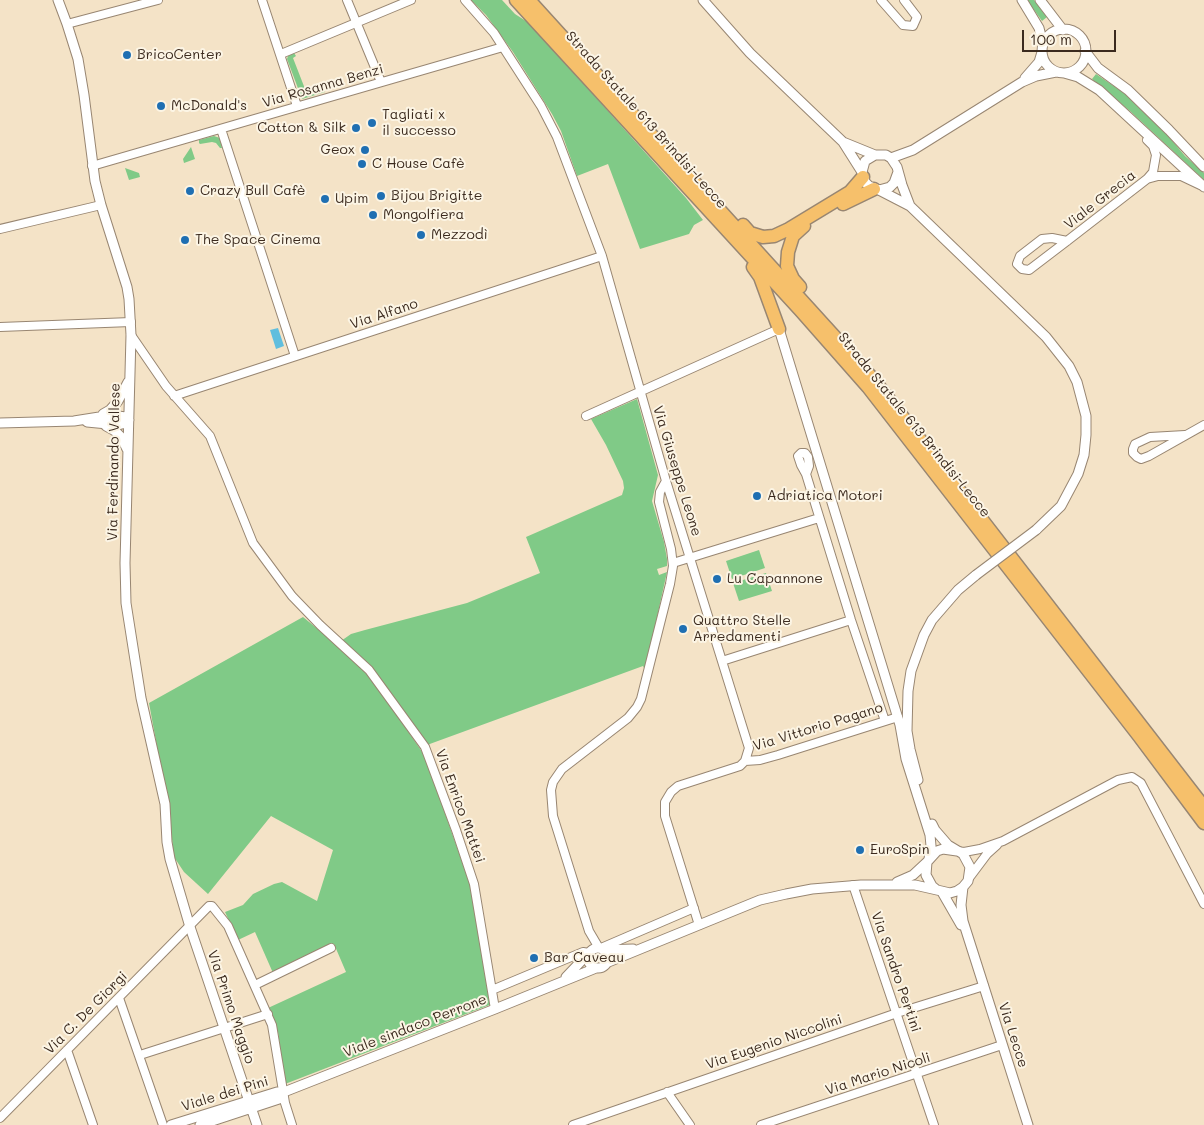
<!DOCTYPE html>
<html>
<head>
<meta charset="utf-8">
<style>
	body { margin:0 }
	#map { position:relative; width:1204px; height:1125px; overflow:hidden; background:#f4e3c7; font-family:Mali,sans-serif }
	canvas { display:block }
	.scale { position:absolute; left:1022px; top:30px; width:94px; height:22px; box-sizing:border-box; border:2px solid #3b2a1e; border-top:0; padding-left:6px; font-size:15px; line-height:18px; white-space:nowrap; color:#3b2a1e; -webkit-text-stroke:4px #fcf5e5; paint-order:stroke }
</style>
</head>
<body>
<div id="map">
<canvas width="1204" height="1125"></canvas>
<div class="scale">100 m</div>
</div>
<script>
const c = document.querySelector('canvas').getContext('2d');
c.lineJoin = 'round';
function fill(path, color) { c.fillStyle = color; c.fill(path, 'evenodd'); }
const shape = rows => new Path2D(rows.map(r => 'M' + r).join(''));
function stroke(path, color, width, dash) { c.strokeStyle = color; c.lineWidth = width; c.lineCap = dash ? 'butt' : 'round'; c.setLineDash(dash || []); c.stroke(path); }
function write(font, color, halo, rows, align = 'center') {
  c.font = font + ' Mali,sans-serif'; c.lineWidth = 4; c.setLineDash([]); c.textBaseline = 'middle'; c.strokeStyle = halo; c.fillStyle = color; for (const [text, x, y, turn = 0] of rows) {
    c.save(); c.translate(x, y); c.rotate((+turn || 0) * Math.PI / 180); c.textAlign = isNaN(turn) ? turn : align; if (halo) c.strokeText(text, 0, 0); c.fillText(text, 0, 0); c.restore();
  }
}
fill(shape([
	[471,0,502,0,515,14,529,23,686,198,703,220,694,225,689,234,640,249,608,164,577,176,561,131,552,114,513,52,486,15],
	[1027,0,1034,0,1047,17,1042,21],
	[294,53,296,56,293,58,307,94,309,95,323,89,325,92,302,99,287,59,288,56],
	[1096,74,1124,93,1138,107,1165,132,1185,156,1204,173,1204,180,1131,112,1092,79],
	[214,136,220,138,222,148,220,148,216,143,212,142,200,144,199,143,199,140],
	[191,147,195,159,184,163,183,159],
	[125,168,139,173,140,177,129,180],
	[637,399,658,475,652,501,664,542,667,559,667,566,657,569,659,575,667,572,646,667,644,668,643,666,427,745,371,668,361,657,341,641,351,634,365,630,467,603,540,573,526,537,622,495,624,488,623,481,606,445,591,419],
	[759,550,765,568,732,579,726,561],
	[766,573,772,591,739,601,733,583],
	[303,617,347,653,367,672,425,756,474,896,492,1004,285,1084,278,1032,268,1008,346,972,334,944,273,973,255,932,238,940,225,912,243,905,253,894,274,884,282,882,317,901,333,850,271,816,208,894,184,872,174,857,169,812,149,703]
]), '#80ca87');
fill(shape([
	[278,328,284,346,276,349,270,330]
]), '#60bede');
const minor = shape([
	[262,0,297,106],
	[347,0,381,82],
	[465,0,494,33,541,106,557,137,602,256,666,481,749,748,745,761,740,766,678,786,671,792,665,802,665,816,699,925],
	[881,0,903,25,913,26,917,17,904,0],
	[67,24,158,0],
	[281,54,411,0],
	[221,129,295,356],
	[92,166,503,47],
	[1147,179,1158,176,1181,176,1200,185],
	[0,229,101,205],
	[1067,241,1052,238,1042,239,1020,256,1017,264,1022,269,1029,270,1067,241,1147,179,1153,172,1156,155,1153,146,1147,140],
	[0,327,131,322],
	[131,335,166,386,210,436,253,543,292,596,320,625,369,670,425,747,456,830,474,884,495,1009],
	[174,396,602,256],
	[586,416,779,329],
	[1185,435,1150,437,1135,444,1133,449,1133,453,1137,457,1141,459,1149,456,1204,425],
	[806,474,809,466,808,457,805,453,801,453,798,456,801,465,806,474,851,620,885,721],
	[673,563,819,518],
	[722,661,851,620],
	[745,761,760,760,778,755,898,717],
	[957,851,964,852,980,849,1003,841,1118,780,1132,777,1141,783,1204,904],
	[969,878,987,854,997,845],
	[853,885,934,1125],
	[599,948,589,931,553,816,551,790,553,782,562,769,628,718,637,707,641,699,670,584,673,566,671,549,659,502,660,492,666,481],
	[601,948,694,908],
	[255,985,331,948],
	[492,990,583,952,589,953],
	[119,998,163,1125],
	[67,1050,93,1125],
	[140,1055,268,1014],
	[667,1092,690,1125],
	[0,1118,209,906,212,906,228,926,272,1025,285,1103,292,1125],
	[573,1125,897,1013,984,986],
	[761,1125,1002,1045]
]);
const tertiary = shape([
	[58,0,67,24,78,59,84,95,95,181,101,205,127,287,129,299,131,335,125,563,126,603,141,698,165,804,167,842,170,859,190,927,257,1125],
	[703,0,750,53,843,142,862,172],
	[1022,0,1039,28,1043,44],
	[1040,0,1063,30],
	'1042 51a22 22 0 1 1 44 0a22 22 0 1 1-44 0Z',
	[1085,51,1098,68,1128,90,1169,130,1204,167],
	[1064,73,1078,77,1099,90,1204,187],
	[1025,78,1039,62,1042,52],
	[843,142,875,155],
	[891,158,913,150,1022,82,1036,76,1056,72],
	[898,172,894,183,890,187,879,190,869,186,865,182,862,172,865,161,875,155,886,155,891,158,897,167,902,185,910,206],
	[879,190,910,206,1046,337,1069,366,1077,382,1086,416,1086,435,1084,455,1078,474,1061,506,1036,530],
	[779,329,900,725,906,759,930,835,931,846,929,859],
	[103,414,110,410,118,401,128,382],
	[87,422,118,425,126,423,129,420],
	[0,423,74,421,112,415,125,417,129,420],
	[106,426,115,431,121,437,127,449],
	[918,780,910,749,907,731,908,691,911,671,924,635,932,620,958,590,976,575],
	[932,824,935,830,948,845,963,854,970,867,968,881,963,887,957,891,950,893,937,890,932,886,926,875,927,862,937,851,943,849,957,851],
	[897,882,913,875,927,862],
	[963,887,961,905,963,921,1028,1125],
	[942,892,961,925],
	'588 958a10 10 0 1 1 20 0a10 10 0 1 1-20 0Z',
	[603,950,633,949],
	[606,963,760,900,786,894,812,889,861,885,915,885,937,890],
	[566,977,588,954],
	[171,1125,277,1092,284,1092,495,1009,596,968],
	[200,1125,279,1099,284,1092]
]);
const trunk = shape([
	[516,0,801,311,868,387,1139,736,1204,823],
	[529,0,874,380,1204,807],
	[843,204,874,189],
	[743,225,750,233,763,237,774,236,789,229,850,192,863,177],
	[753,267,760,277,779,329],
	[800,287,793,279,787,266,788,252,793,236,804,226]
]);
stroke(minor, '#988672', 10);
stroke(tertiary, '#988672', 11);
stroke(trunk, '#988672', 15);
stroke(minor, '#fff', 8);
stroke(tertiary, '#fff', 9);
stroke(trunk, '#f6c06b', 12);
const tertiaryBridge = shape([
	[976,575,1036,530]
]);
stroke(tertiaryBridge, '#988672', 11, []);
stroke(tertiaryBridge, '#fff', 9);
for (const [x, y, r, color] of [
	[127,55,5,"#1f6fb2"],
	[161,106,5,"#1f6fb2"],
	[372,123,5,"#1f6fb2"],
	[356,128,5,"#1f6fb2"],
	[365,150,5,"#1f6fb2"],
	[362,164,5,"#1f6fb2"],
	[190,191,5,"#1f6fb2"],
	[381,196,5,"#1f6fb2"],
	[325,199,5,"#1f6fb2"],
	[373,215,5,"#1f6fb2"],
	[421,235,5,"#1f6fb2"],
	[185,240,5,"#1f6fb2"],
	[757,496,5,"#1f6fb2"],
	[717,579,5,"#1f6fb2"],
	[683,629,5,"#1f6fb2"],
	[860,850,5,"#1f6fb2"],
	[534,958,5,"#1f6fb2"]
]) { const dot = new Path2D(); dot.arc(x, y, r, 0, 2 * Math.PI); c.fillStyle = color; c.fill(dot); stroke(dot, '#fcf5e5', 2); }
write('14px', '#3b2a1e', '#fcf5e5', [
	["BricoCenter",137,55],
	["McDonald's",171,106],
	["Tagliati x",382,115],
	["il successo",382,131],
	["Cotton & Silk",346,128,"right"],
	["Geox",355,150,"right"],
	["C House Cafè",372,164],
	["Crazy Bull Cafè",200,191],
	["Bijou Brigitte",391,196],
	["Upim",335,199],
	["Mongolfiera",383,215],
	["Mezzodì",431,235],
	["The Space Cinema",195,240],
	["Adriatica Motori",767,496],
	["Lu Capannone",727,579],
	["Quattro Stelle",693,621],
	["Arredamenti",693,637],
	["EuroSpin",870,850],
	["Bar Caveau",544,958]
], 'left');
write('14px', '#3b2a1e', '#fcf5e5', [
	["Via Rosanna Benzi",323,86,-16],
	["Strada Statale 613 Brindisi-Lecce",646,120,48],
	["Viale Grecia",1100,200,-38],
	["Via Alfano",384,314,-18],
	["Strada Statale 613 Brindisi-Lecce",914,425,51],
	["Via Ferdinando Vallese",114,462,-89],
	["Via Giuseppe Leone",677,471,73],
	["Via Vittorio Pagano",818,727,-17],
	["Via Enrico Mattei",460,806,70],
	["Via Sandro Pertini",896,972,71],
	["Via Primo Maggio",231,1007,71],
	["Via C. De Giorgi",86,1013,-45],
	["Viale sindaco Perrone",415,1026,-21],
	["Via Lecce",1013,1035,72],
	["Via Eugenio Niccolini",774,1042,-19],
	["Via Mario Nicoli",878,1074,-18],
	["Viale dei Pini",225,1094,-17]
]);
</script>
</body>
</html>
